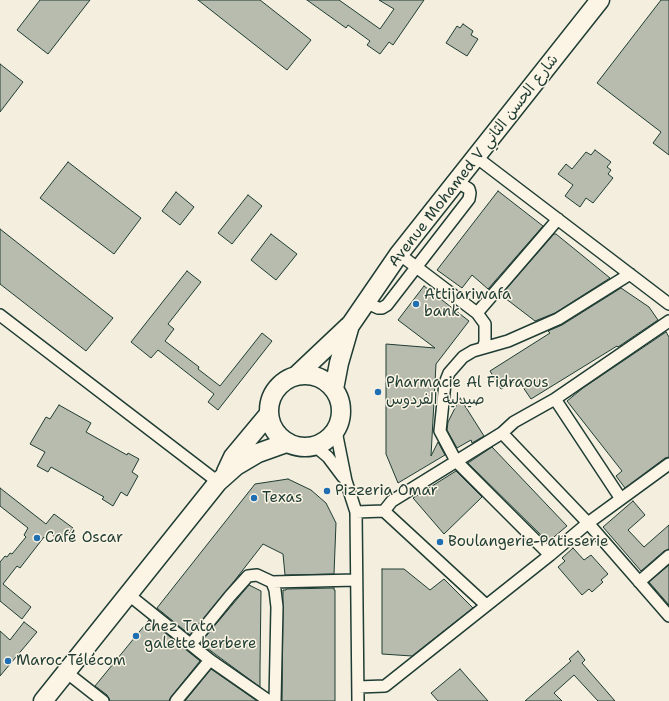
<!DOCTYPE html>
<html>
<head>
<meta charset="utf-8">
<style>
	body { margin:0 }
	canvas { display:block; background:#f3eede }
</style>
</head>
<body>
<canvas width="669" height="701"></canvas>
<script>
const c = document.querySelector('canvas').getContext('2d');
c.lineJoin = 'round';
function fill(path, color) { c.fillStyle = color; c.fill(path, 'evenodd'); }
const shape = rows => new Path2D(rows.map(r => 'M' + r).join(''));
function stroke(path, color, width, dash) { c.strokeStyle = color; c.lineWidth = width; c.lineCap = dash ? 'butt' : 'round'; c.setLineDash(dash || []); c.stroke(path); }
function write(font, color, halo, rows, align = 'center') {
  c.font = font + ' "Shantell Sans","Playpen Sans Arabic",sans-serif'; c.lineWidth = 3; c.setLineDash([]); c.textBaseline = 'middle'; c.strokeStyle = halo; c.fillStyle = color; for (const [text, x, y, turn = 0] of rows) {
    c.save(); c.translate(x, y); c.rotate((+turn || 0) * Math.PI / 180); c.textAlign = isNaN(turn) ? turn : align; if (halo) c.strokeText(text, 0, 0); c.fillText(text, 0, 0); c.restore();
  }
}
const building = shape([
	[40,0,90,0,48,54,17,30,40,0],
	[198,0,260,0,311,40,287,70,198,0],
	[307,0,339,0,380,29,394,9,379,0,424,0,393,45,389,42,380,54,367,45,370,41,348,25,346,28,307,0],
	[661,0,669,0,669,155,653,143,661,132,597,83,661,0],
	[463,24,473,31,471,35,478,39,467,56,446,43,457,26,460,28,463,24],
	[0,64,23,82,0,112,0,64],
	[595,150,611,162,607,167,611,170,608,174,613,178,593,203,586,198,580,207,565,196,573,185,558,174,566,164,572,169,586,152,591,155,595,150],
	[68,162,141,218,114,254,40,198,68,162],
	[498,191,543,226,488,289,472,275,462,288,437,270,498,191],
	[176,192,194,207,180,225,162,211,176,192],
	[248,195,262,206,232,244,218,233,248,195],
	[0,229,113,318,86,351,0,284,0,229],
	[271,234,297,254,276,280,251,260,271,234],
	[554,234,556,234,610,278,555,313,535,321,501,295,554,234],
	[187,271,201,282,168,324,174,329,165,341,199,367,198,369,220,386,262,333,272,341,218,410,208,402,214,394,158,350,151,358,131,342,187,271],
	[424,286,469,321,436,364,431,456,438,442,445,455,398,483,386,454,386,344,435,348,398,320,424,286],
	[621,288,649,307,658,320,618,347,617,346,531,399,518,380,501,389,490,371,550,333,548,331,562,325,621,288],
	[666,332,669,337,669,457,665,458,625,488,616,476,622,471,567,401,583,388,666,332],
	[460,398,484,436,472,443,471,440,457,448,447,430,448,422,460,398],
	[59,405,91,423,86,432,127,455,128,453,139,459,132,472,138,476,127,496,121,492,113,506,102,499,104,497,51,467,48,472,37,466,45,452,30,444,46,417,50,419,59,405],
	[492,447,567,526,548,542,468,463,492,447],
	[456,471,482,497,444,534,413,498,456,471],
	[288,479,311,490,326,503,336,523,334,574,285,575,283,554,263,544,235,580,190,635,157,608,255,484,288,479],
	[0,488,46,524,54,514,73,528,61,542,50,533,46,539,44,537,20,568,17,566,3,584,31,607,22,619,0,601,0,562,5,556,7,557,10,553,12,554,26,537,24,535,28,528,0,506,0,488],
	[633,501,645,515,628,530,644,547,669,525,669,549,664,551,641,571,603,527,633,501],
	[573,548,584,560,591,555,608,574,601,580,603,582,592,592,589,589,582,595,558,567,565,561,562,558,573,548],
	[669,565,669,605,649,582,669,565],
	[382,569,404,569,430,590,444,579,473,608,412,656,382,654,382,569],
	[249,585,261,591,260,669,260,687,200,643,249,585],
	[334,588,334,590,335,590,335,701,282,701,283,590,286,590,286,589,334,588],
	[149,620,200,661,171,697,169,701,110,701,107,695,95,686,149,620],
	[24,622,37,632,0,676,0,631,10,640,24,622],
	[578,651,585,660,582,663,615,701,598,701,574,675,554,693,562,701,525,701,571,661,569,659,578,651],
	[211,669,257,701,185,701,211,669],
	[460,669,488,701,438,701,431,693,460,669]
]);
fill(building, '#b8bcae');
stroke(building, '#1f3d34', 1);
const street = shape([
	[476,157,669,304],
	[399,254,477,313,485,324,485,342,483,348],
	[365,302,378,308,382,308,387,305,469,199,470,193,469,189,456,181],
	[477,313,558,219],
	[0,315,218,482],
	[555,399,621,499],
	[336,431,346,481,356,512,358,701],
	[502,433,588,523,669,616],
	[315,446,328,457,343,477],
	[384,511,486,605],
	[356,512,384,511,392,501,502,433,514,422,555,399,669,321],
	[550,555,456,461,440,431,445,383,449,373,463,357,473,351,508,341,558,319,630,274],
	[272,582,356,580],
	[639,582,669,556],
	[129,595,210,660,269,701],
	[191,644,230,596,248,576,257,575,272,582,275,590,277,607,275,701],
	[66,672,103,701],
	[358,687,385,686,550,555,588,523,669,464],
	[176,701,210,660]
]);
const primary = shape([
	'269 411a36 36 0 1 1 72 0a36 36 0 1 1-72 0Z',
	[297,375,351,324,399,254,600,0],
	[334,389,339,363,350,325],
	[226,472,233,457,268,415],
	[43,701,218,482,236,466,258,453,286,443]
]);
stroke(street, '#1f3d34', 14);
stroke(primary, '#1f3d34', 21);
stroke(street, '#fcf5e5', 11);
stroke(primary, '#fcf5e5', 18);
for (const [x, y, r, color] of [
	[416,304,4,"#1f6fb2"],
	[378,392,4,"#1f6fb2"],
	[327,491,4,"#1f6fb2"],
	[254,498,4,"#1f6fb2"],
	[37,538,4,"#1f6fb2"],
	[440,542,4,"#1f6fb2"],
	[136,636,4,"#1f6fb2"],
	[8,661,4,"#1f6fb2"]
]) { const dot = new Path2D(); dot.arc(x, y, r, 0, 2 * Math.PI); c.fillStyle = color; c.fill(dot); stroke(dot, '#fcf5e5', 1.5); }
write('15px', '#1f3d34', '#fcf5e5', [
	["Avenue Mohamed V شارع الحسن الثاني",474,161,-52]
]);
write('15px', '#1f3d34', '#fcf5e5', [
	["Attijariwafa",424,295],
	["bank",424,312],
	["Pharmacie Al Fidraous",386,383],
	["صيدلية الفردوس",386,400],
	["Pizzeria Omar",335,491],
	["Texas",262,498],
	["Café Oscar",45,538],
	["Boulangerie-Patisserie",448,542],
	["chez Tata",144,627],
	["galette berbere",144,644],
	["Maroc Télécom",16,661]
], 'left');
</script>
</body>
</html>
